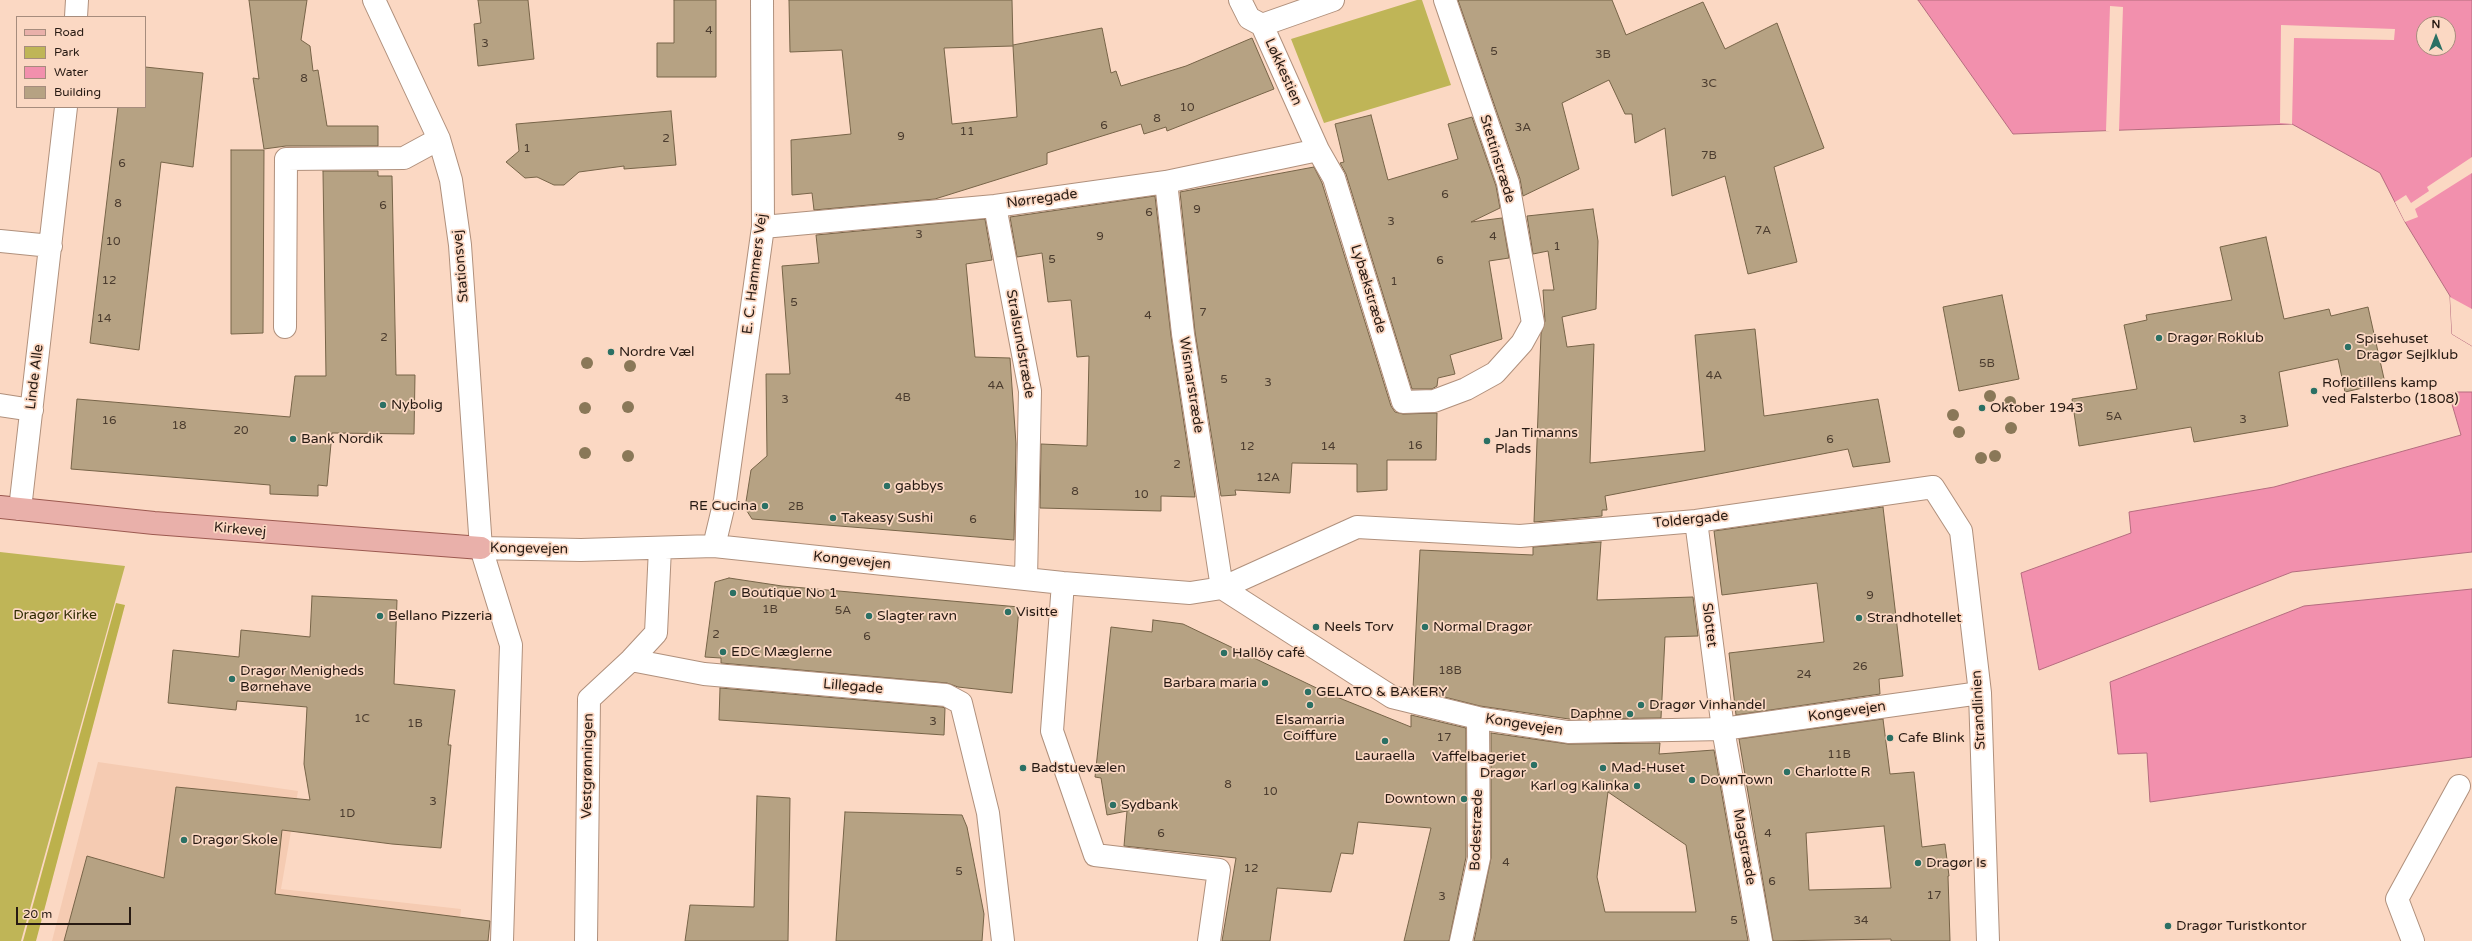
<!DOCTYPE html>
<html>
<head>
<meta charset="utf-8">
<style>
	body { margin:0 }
	#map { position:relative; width:2472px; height:941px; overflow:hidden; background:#fbd8c3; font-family:"Varela Round",sans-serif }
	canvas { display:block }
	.legend { position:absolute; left:16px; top:16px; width:130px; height:92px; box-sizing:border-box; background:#fbd8c3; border:1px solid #a68c7d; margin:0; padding:5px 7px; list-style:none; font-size:12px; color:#271a13 }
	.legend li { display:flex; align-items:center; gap:8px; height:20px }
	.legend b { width:20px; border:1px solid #a68c7d }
	.north { position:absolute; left:2416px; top:16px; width:40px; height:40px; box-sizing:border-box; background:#fbd8c3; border:1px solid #a68c7d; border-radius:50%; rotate:0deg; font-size:11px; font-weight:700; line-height:16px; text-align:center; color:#271a13 }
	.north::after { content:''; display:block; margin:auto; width:14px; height:18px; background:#2b7064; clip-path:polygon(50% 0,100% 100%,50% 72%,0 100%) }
	.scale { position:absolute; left:16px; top:907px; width:115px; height:18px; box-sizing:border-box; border:2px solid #271a13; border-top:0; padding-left:5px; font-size:12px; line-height:14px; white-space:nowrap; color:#271a13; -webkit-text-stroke:3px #fbd8c3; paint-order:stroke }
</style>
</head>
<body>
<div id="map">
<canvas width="2472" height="941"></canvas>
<ul class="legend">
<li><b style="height:5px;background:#e9b0aa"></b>Road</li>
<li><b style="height:11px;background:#bfb557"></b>Park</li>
<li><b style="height:11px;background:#f290ad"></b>Water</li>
<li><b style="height:11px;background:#b6a283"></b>Building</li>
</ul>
<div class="north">N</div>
<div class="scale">20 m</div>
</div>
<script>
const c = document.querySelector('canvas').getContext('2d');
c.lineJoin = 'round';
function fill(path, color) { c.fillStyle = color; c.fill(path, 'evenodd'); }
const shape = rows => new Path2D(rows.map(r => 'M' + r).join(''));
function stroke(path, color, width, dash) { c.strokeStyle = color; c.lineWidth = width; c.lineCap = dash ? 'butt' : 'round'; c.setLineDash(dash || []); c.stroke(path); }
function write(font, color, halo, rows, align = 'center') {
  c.font = font + ' "Varela Round",sans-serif'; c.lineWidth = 3.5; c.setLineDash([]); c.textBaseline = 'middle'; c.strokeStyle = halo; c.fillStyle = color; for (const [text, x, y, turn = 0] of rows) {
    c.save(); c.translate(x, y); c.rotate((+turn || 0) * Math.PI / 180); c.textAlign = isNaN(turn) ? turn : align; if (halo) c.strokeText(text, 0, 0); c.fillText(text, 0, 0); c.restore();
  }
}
fill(shape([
	[98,762,298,791,281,889,461,909,458,941,52,941]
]), '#f5cbb2');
fill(shape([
	[1417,0,1422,0,1451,85,1324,123,1291,39],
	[0,552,125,566,21,941,0,941]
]), '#bfb557');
fill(shape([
	[116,603,125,605,36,941,23,941]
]), '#bcb14c');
const water = shape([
	[1918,0,2472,0,2472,346,2452,334,2450,296,2405,222,2380,173,2292,124,2013,134,1918,0],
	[2424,24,2448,24,2448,48,2424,48,2424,24],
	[2457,392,2472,392,2472,552,2292,572,2039,670,2021,573,2131,533,2129,512,2274,487,2461,435,2449,394,2457,392],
	[2472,589,2472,757,2150,802,2147,753,2118,754,2110,682,2304,606,2472,589]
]);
fill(water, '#f290ad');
stroke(water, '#b56d7f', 1);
fill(shape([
	[2110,6,2123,7,2119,131,2106,131],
	[2281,25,2395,29,2394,40,2294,38,2292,124,2280,123],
	[2472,157,2472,173,2415,209,2418,217,2405,222,2395,202,2406,195,2411,203,2429,191,2427,187],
	[2450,297,2472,309,2472,346,2452,334]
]), '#fbd8c3');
const building = shape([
	[249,0,307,0,301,40,310,46,313,71,318,70,327,126,378,126,378,146,286,146,264,149,253,78,259,79,249,0],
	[478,0,528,0,534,59,478,66,474,24,481,23,478,0],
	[674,0,716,0,716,77,657,77,657,43,674,43,674,0],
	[789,0,1012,0,1013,45,1102,28,1111,73,1116,71,1121,86,1186,66,1252,38,1274,89,1167,131,1166,127,1144,134,1141,124,1047,153,1047,164,935,199,814,210,812,193,792,195,791,140,851,134,842,50,790,52,789,0],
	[1013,46,1017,117,952,124,944,48,1013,46],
	[1458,0,1612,0,1626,35,1703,2,1725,49,1777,23,1824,148,1774,167,1797,262,1748,274,1725,176,1672,196,1665,128,1635,143,1632,114,1625,114,1609,80,1562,103,1579,169,1523,196,1520,179,1458,0],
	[145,67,203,73,193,167,161,162,139,350,90,343,118,107,145,107,145,67],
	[671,111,676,165,624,169,624,166,579,172,564,185,554,185,537,177,525,178,506,162,519,151,516,124,671,111],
	[1371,115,1388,180,1458,159,1448,124,1472,117,1496,186,1500,208,1471,222,1502,218,1509,258,1489,261,1502,339,1450,355,1455,374,1438,378,1437,386,1432,389,1412,389,1346,174,1340,163,1344,162,1335,124,1371,115],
	[231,150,264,150,263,333,231,334,231,150],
	[1314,167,1322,183,1391,406,1395,412,1403,414,1437,413,1436,460,1387,460,1387,490,1357,492,1357,464,1292,463,1290,493,1235,490,1236,495,1221,496,1195,332,1180,192,1314,167],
	[323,171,378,171,378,176,392,176,396,375,415,375,414,434,332,433,327,486,318,485,318,496,270,494,270,485,71,469,77,399,290,417,295,376,326,376,323,171],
	[1155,196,1171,336,1195,497,1161,496,1161,511,1040,508,1041,444,1087,446,1089,356,1077,357,1071,300,1048,302,1042,253,1017,257,1010,217,1155,196],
	[1593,209,1598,241,1596,309,1562,317,1567,347,1594,344,1590,463,1705,451,1695,335,1755,329,1764,416,1878,399,1890,462,1853,467,1848,449,1605,496,1607,510,1602,510,1602,516,1534,522,1541,334,1545,321,1543,290,1554,290,1548,251,1533,254,1527,216,1593,209],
	[985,219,992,260,966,264,975,357,1010,358,1016,444,1014,540,752,519,745,508,751,470,767,456,766,374,790,374,782,266,819,263,816,235,985,219],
	[2266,237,2284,319,2329,309,2331,316,2368,307,2385,383,2345,392,2338,359,2279,372,2288,426,2194,442,2191,427,2079,446,2072,399,2137,389,2124,325,2147,320,2146,315,2232,300,2220,247,2266,237],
	[2002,295,2019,379,1959,391,1943,307,2002,295],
	[1883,507,1903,676,1879,679,1880,694,1736,715,1729,653,1824,642,1817,583,1722,595,1714,531,1883,507],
	[1601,542,1597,600,1693,597,1698,636,1665,637,1661,718,1569,719,1480,706,1413,689,1420,550,1533,555,1533,547,1601,542],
	[729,578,782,586,1019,607,1012,693,958,687,947,683,721,663,721,658,705,657,715,582,729,578],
	[312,596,397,600,394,684,455,690,448,745,451,745,441,848,392,844,282,830,275,894,490,921,488,941,64,941,87,856,164,878,176,787,310,800,304,764,307,707,237,701,236,710,168,703,173,650,239,657,241,630,310,637,312,596],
	[1153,620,1183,624,1327,693,1411,727,1411,715,1466,728,1466,857,1449,941,1404,941,1431,828,1358,822,1353,854,1341,853,1331,892,1277,888,1270,941,1222,941,1236,858,1124,846,1127,811,1107,815,1101,778,1095,777,1111,627,1152,632,1153,620],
	[720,688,942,707,945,708,944,735,719,720,720,688],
	[1883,719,1890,774,1914,772,1922,847,1945,844,1949,876,1948,876,1950,941,1891,941,1891,939,1773,941,1739,739,1883,719],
	[1884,826,1891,888,1809,890,1806,833,1884,826],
	[1491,733,1568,744,1660,743,1659,754,1714,750,1748,941,1474,941,1491,858,1491,733],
	[1608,792,1686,845,1696,912,1605,912,1597,877,1608,792],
	[757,796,790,798,788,941,685,941,690,905,754,907,757,796],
	[845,812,962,815,967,827,984,914,982,941,836,941,845,812]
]);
fill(building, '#b6a283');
stroke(building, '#776448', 1);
const minor = shape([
	[374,0,439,139,451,180,460,245,481,548,511,645,502,941],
	[1240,0,1249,18,1262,25,1318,150,1334,178,1403,402,1434,401,1466,389,1495,373,1522,343,1533,323,1508,183,1445,0],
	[76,17,77,0],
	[1262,25,1333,0],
	[1166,182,1183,334,1222,588],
	[995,206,1030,391,1026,579],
	[763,227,995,206,1166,182,1318,150],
	[0,241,51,246],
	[285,327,286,159,404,158,439,139],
	[0,405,32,410],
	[20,509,66,107],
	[1696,521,1723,729,1761,941],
	[714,546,725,500,763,227,762,0],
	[481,548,581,550,714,546,1063,583,1190,593,1222,588,1357,527,1520,536,1696,521,1933,487,1961,531,1980,693,1988,941],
	[1063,583,1052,731,1095,855,1219,870,1209,941],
	[1222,588,1392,697,1478,718,1568,732,1723,729,1980,693],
	[631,660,704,674,946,695,961,703,988,813,1003,941],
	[586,941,589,699,631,660,656,633,660,548],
	[1461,941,1479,858,1478,718],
	[2413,941,2397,899,2459,786]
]);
const major = shape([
	[0,507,154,523,481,548]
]);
stroke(minor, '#b0907c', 24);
stroke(major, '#9c5950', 24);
stroke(minor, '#fff', 22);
stroke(major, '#e9b0aa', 22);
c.fillStyle = '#8a7858';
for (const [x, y] of [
	[587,363],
	[630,366],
	[1990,396],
	[2010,402],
	[628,407],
	[585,408],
	[1953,415],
	[2011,428],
	[1959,432],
	[585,453],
	[628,456],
	[1995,456],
	[1981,458]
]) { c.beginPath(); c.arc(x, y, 6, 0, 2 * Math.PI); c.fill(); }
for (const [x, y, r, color] of [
	[2159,338,4,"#2b7064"],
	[2348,347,4,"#2b7064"],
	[611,352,4,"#2b7064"],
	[2314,391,4,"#2b7064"],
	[383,405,4,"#2b7064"],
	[1982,408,4,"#2b7064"],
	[293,439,4,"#2b7064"],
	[1487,441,4,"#2b7064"],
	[887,486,4,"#2b7064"],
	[765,506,4,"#2b7064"],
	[833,518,4,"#2b7064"],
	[733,593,4,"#2b7064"],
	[1008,612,4,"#2b7064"],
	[380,616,4,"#2b7064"],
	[869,616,4,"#2b7064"],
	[1859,618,4,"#2b7064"],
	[1316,627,4,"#2b7064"],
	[1425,627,4,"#2b7064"],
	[723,652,4,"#2b7064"],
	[1224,653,4,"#2b7064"],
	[232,679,4,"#2b7064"],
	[1265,683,4,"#2b7064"],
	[1308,692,4,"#2b7064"],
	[1310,705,4,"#2b7064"],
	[1641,705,4,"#2b7064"],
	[1630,714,4,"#2b7064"],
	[1890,738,4,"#2b7064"],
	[1385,741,4,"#2b7064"],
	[1534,765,4,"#2b7064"],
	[1023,768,4,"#2b7064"],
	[1603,768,4,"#2b7064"],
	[1787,772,4,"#2b7064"],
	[1692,780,4,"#2b7064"],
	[1637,786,4,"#2b7064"],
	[1464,799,4,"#2b7064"],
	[1113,805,4,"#2b7064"],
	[184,840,4,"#2b7064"],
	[1918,863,4,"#2b7064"],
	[2168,926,4,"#2b7064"]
]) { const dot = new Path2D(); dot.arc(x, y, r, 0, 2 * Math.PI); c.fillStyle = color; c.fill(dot); stroke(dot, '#fbd8c3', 1.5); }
write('12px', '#4b3c2f', null, [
	["4",709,31],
	["3",485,44],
	["5",1494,52],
	["3B",1603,55],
	["8",304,79],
	["3C",1709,84],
	["10",1187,108],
	["8",1157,119],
	["6",1104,126],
	["3A",1523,128],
	["11",967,132],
	["9",901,137],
	["2",666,139],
	["1",527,149],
	["7B",1709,156],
	["6",122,164],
	["6",1445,195],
	["8",118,204],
	["6",383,206],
	["9",1197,210],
	["6",1149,213],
	["3",1391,222],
	["7A",1763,231],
	["3",919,235],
	["9",1100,237],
	["4",1493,237],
	["10",113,242],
	["1",1557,247],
	["5",1052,260],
	["6",1440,261],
	["12",109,281],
	["1",1394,282],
	["5",794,303],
	["7",1203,313],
	["4",1148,316],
	["14",104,319],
	["2",384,338],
	["5B",1987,364],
	["4A",1714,376],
	["5",1224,380],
	["3",1268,383],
	["4A",996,386],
	["4B",903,398],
	["3",785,400],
	["5A",2114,417],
	["3",2243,420],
	["16",109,421],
	["18",179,426],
	["20",241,431],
	["6",1830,440],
	["16",1415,446],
	["12",1247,447],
	["14",1328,447],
	["2",1177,465],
	["12A",1268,478],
	["8",1075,492],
	["10",1141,495],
	["2B",796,507],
	["6",973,520],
	["9",1870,596],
	["1B",770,610],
	["5A",843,611],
	["2",716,635],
	["6",867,637],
	["26",1860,667],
	["18B",1450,671],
	["24",1804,675],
	["1C",362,719],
	["3",933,722],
	["1B",415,724],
	["17",1444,738],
	["11B",1839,755],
	["8",1228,785],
	["10",1270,792],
	["3",433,802],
	["1D",347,814],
	["6",1161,834],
	["4",1768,834],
	["4",1506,863],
	["12",1251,869],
	["5",959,872],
	["6",1772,882],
	["17",1934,896],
	["3",1442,897],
	["5",1734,921],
	["34",1861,921]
]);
write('14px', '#271a13', '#fbd8c3', [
	["Løkkestien",1283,72,66],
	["Stettinstræde",1497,159,73],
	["Nørregade",1042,199,-8],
	["Stationsvej",461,266,-95],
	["E. C. Hammers Vej",755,274,-83],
	["Lybækstræde",1368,289,73],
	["Stralsundstræde",1020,344,80],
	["Linde Alle",35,377,-83],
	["Wismarstræde",1191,385,81],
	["Toldergade",1691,520,-6],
	["Kirkevej",240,530,5],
	["Kongevejen",529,549,1],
	["Kongevejen",852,561,6],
	["Slottet",1709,625,83],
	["Lillegade",853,687,5],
	["Strandlinien",1979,710,-93],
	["Kongevejen",1847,712,-8],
	["Kongevejen",1524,725,9],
	["Vestgrønningen",588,766,-89],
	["Bodestræde",1477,830,-88],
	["Magstræde",1744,847,80]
]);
write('14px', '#271a13', '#fbd8c3', [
	["Dragør Roklub",2167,338],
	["Spisehuset",2356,339],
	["Dragør Sejlklub",2356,355],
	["Nordre Væl",619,352],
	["Roflotillens kamp",2322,383],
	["ved Falsterbo (1808)",2322,399],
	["Nybolig",391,405],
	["Oktober 1943",1990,408],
	["Jan Timanns",1495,433],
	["Plads",1495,449],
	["Bank Nordik",301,439],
	["gabbys",895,486],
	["RE Cucina",757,506,"right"],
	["Takeasy Sushi",841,518],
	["Boutique No 1",741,593],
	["Visitte",1016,612],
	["Bellano Pizzeria",388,616],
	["Slagter ravn",877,616],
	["Strandhotellet",1867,618],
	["Neels Torv",1324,627],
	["Normal Dragør",1433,627],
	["EDC Mæglerne",731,652],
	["Hallöy café",1232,653],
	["Dragør Menigheds",240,671],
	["Børnehave",240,687],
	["Barbara maria",1257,683,"right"],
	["GELATO & BAKERY",1316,692],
	["Dragør Vinhandel",1649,705],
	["Daphne",1622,714,"right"],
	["Elsamarria",1310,720,"center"],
	["Coiffure",1310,736,"center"],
	["Cafe Blink",1898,738],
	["Lauraella",1385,756,"center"],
	["Vaffelbageriet",1526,757,"right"],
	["Dragør",1526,773,"right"],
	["Badstuevælen",1031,768],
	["Mad-Huset",1611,768],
	["Charlotte R",1795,772],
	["DownTown",1700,780],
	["Karl og Kalinka",1629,786,"right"],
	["Downtown",1456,799,"right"],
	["Sydbank",1121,805],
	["Dragør Skole",192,840],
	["Dragør Is",1926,863],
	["Dragør Turistkontor",2176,926]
], 'left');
write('14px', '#2e2a00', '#fbd8c3', [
	["Dragør Kirke",55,615]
]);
</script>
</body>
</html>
